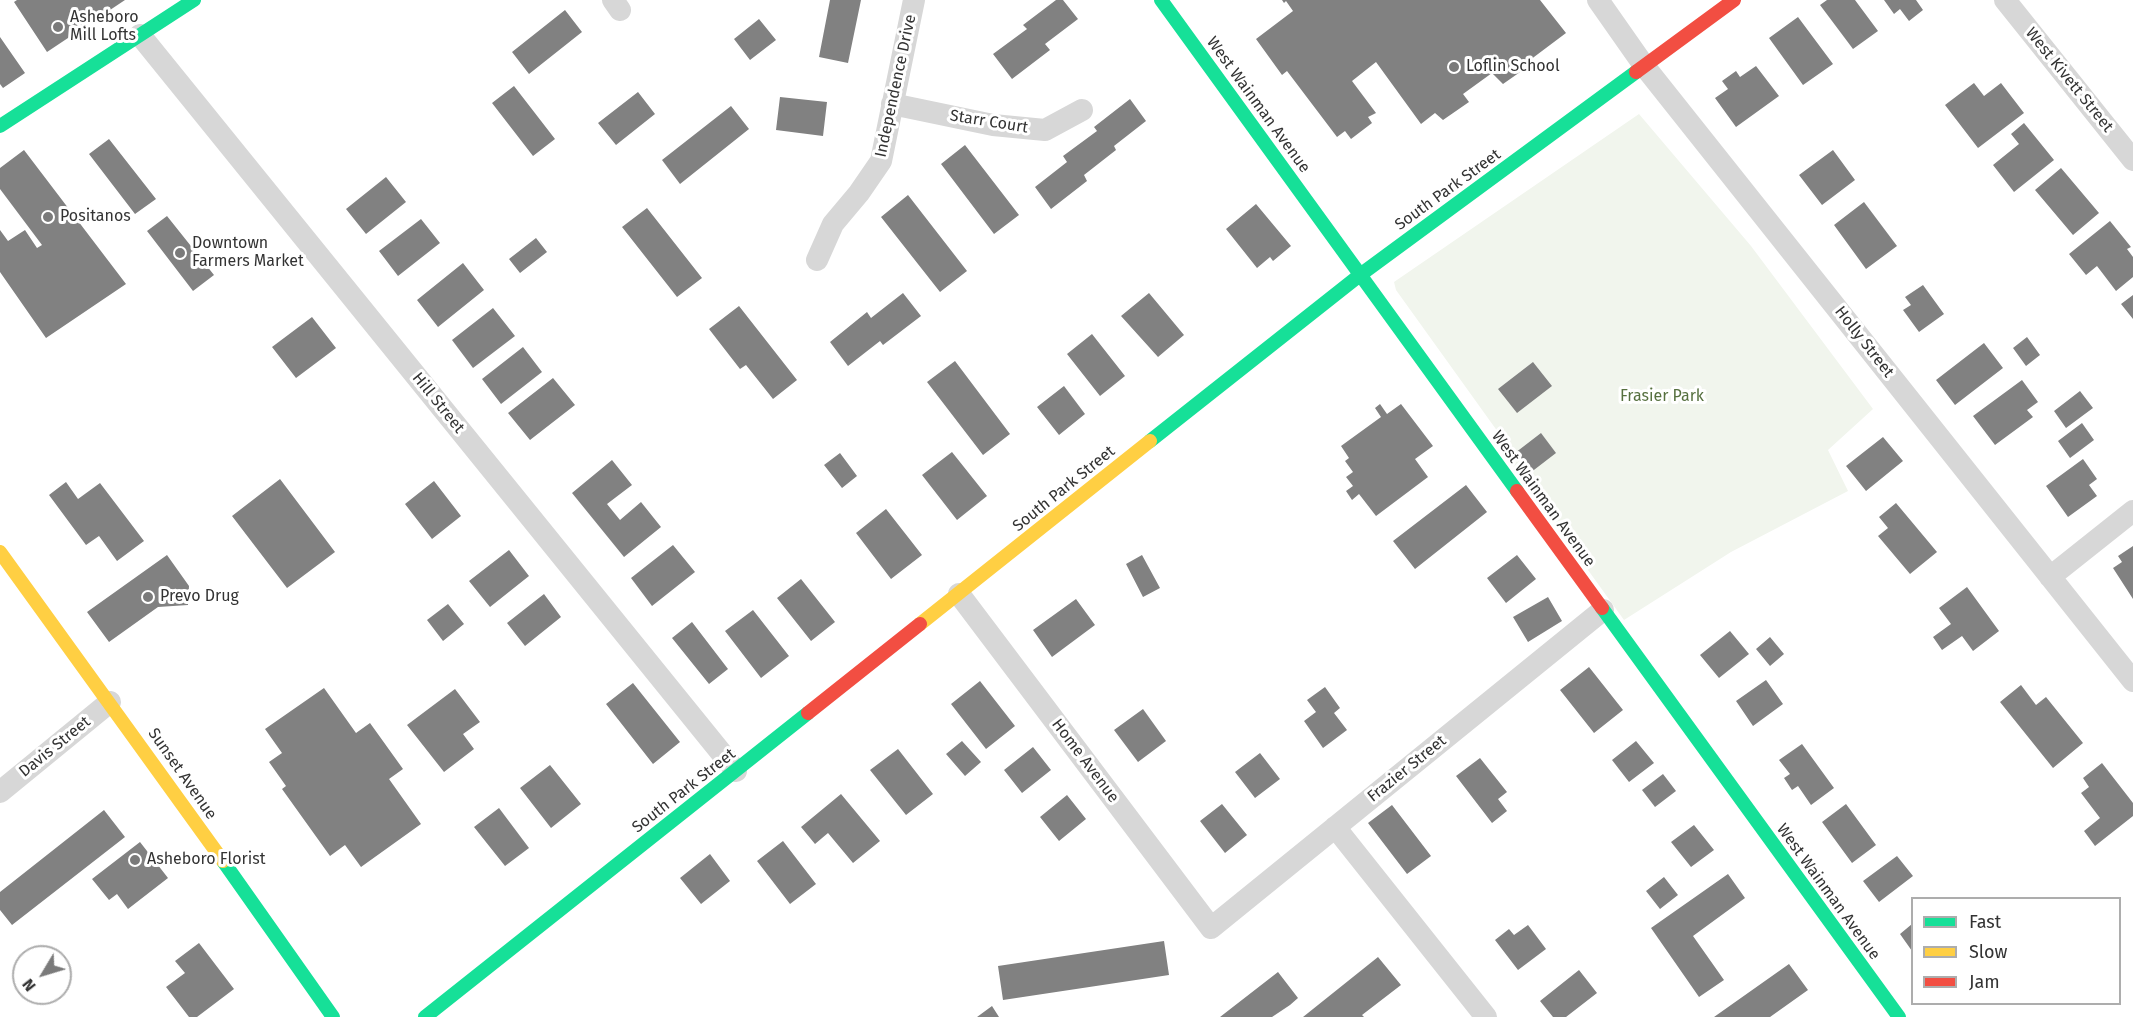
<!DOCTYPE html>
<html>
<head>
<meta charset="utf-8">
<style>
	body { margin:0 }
	#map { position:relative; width:2133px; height:1017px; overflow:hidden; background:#fff; font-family:"Fira Sans",sans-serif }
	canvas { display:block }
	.legend { position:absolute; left:1911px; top:897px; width:210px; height:108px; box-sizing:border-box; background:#fff; border:2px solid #adadad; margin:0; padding:8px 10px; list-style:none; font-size:18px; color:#333 }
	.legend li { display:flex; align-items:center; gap:12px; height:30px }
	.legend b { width:30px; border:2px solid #adadad }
	.north { position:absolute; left:12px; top:945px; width:60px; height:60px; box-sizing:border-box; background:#fff; border:2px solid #adadad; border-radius:50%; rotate:232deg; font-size:16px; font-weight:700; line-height:24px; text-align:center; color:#333 }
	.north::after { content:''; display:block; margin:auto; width:21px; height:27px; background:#7a7a7a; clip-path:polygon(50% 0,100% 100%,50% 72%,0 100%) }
</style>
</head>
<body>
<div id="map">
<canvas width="2133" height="1017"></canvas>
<ul class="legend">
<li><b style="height:8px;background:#16e098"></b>Fast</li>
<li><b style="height:8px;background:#ffcf43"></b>Slow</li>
<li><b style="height:8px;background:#f24e42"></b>Jam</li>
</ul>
<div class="north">N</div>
</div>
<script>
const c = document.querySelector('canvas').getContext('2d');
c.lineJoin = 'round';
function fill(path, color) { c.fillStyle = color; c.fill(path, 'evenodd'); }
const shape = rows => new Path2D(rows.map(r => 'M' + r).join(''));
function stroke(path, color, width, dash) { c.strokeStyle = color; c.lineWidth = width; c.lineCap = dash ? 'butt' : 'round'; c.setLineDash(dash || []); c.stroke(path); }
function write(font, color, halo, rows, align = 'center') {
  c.font = font + ' "Fira Sans",sans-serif'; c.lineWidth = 6; c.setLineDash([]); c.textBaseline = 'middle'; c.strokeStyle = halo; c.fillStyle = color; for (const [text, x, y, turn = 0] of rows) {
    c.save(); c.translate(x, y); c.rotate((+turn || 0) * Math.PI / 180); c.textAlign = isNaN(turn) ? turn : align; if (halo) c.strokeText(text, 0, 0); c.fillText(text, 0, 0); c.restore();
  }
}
fill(shape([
	[1639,114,1751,246,1873,409,1828,450,1848,491,1731,552,1624,620,1503,452,1508,446,1396,290,1394,282]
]), '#f1f5ed');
fill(shape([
	[17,0,125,0,47,52,14,2],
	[830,0,861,0,848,63,819,57],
	[1056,0,1063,0,1078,19,1045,44,1050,50,1012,79,993,54,1027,29,1023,25],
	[1282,0,1540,0,1566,33,1530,60,1533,63,1503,84,1492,73,1463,94,1469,102,1443,120,1435,113,1421,124,1376,62,1352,81,1376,113,1368,117,1372,123,1351,139,1345,131,1337,137,1287,71,1282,75,1256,39,1293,11,1286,1,1284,3],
	[1827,0,1855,0,1878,31,1853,49,1820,5],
	[1884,0,1916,0,1923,10,1909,21,1900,9,1894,14],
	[565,10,582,32,529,74,512,52],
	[1798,17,1833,64,1803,85,1769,38],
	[759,19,776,40,750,60,734,39],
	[0,37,25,73,3,88,0,84],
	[1756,66,1779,96,1736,127,1715,98,1728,89,1722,81,1736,71,1740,77],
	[1974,83,1984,96,2001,83,2024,113,1978,148,1945,105],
	[514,86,555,139,533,156,492,103],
	[638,92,655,114,616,145,598,123],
	[780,97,827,102,823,136,776,130],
	[1130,99,1146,121,1114,146,1116,150,1084,175,1087,181,1051,209,1035,187,1067,162,1063,156,1097,131,1094,127],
	[731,106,749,129,680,184,662,160],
	[2024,123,2054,160,2014,192,1993,165,2019,144,2011,134],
	[109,139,156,199,135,214,89,154],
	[965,145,1019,215,994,234,941,164],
	[24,150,126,284,46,338,0,272,0,230,8,241,25,230,37,248,42,245,0,189,0,168],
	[1833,150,1855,180,1822,205,1799,175],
	[2061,168,2099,213,2073,235,2035,190],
	[386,177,406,202,366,234,346,209],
	[908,195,967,271,940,292,881,217],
	[1864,202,1897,246,1866,269,1834,225],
	[1256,204,1291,246,1273,261,1270,257,1257,268,1226,229],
	[647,208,702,278,677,297,622,227],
	[167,216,214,275,193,291,147,231],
	[421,219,440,243,398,276,379,251],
	[2110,221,2131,247,2127,249,2133,257,2133,277,2116,291,2097,266,2086,275,2069,254],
	[536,238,547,252,520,273,509,259],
	[463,263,484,290,438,327,417,300],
	[1923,285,1944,314,1919,332,1903,310,1911,305,1905,297],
	[903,293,921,316,883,345,880,341,848,366,830,342,867,312,871,318],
	[1149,293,1184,335,1158,357,1121,316],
	[2133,295,2133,319,2121,304],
	[739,306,797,380,773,399,746,365,740,369,709,329],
	[493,308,515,336,473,368,452,340],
	[312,317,336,348,296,378,272,347],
	[1092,334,1125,376,1100,396,1067,354],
	[2027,337,2040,355,2026,366,2013,348],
	[1984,343,2003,368,1955,405,1936,380],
	[523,347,542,372,501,404,482,379],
	[955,361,1010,434,983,455,927,382],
	[1533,362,1552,386,1517,413,1498,389],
	[553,378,575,405,530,440,508,413],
	[2022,380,2038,402,2027,410,2033,417,1995,445,1973,416],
	[1064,386,1085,414,1059,435,1037,407],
	[2080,391,2093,408,2066,428,2054,411],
	[1380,404,1387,414,1401,404,1433,446,1415,459,1428,477,1376,516,1359,494,1352,500,1346,491,1353,486,1346,477,1353,472,1345,461,1349,458,1341,446,1381,417,1375,408],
	[2082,423,2094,440,2070,458,2058,441],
	[1541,433,1556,453,1530,473,1515,453],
	[1883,437,1903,461,1866,491,1846,466],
	[952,452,987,496,957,520,922,475],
	[840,453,857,476,842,488,824,465],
	[2083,459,2097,479,2089,485,2097,496,2068,517,2046,486],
	[612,460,632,485,607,504,620,520,641,502,661,527,624,557,572,493],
	[280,479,335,552,287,588,232,516],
	[434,481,461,516,432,539,405,504],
	[66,482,78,499,100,483,144,541,117,561,99,536,86,545,49,495],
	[1466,485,1487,512,1415,569,1393,541],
	[1896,503,1937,552,1910,574,1878,536,1888,528,1879,517],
	[886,509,922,555,891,579,856,533],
	[673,545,695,572,652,606,631,578],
	[2133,546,2133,599,2113,568,2122,562,2118,556],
	[509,550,529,576,490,607,469,581],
	[167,555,189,586,188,605,158,607,109,642,87,612],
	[1142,555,1160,588,1143,597,1126,564],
	[1517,555,1536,579,1506,603,1487,578],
	[801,579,835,622,811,641,777,598],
	[1967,587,1999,631,1973,651,1962,636,1942,650,1933,637,1951,624,1939,608],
	[544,594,561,617,525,646,507,623],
	[1548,597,1562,621,1528,642,1513,617],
	[1076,599,1095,625,1052,657,1033,630],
	[448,604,464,624,443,641,427,620],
	[753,610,789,656,761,678,725,631],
	[692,622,728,669,709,684,672,638],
	[1730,631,1749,654,1719,678,1700,655],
	[1770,637,1784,654,1770,666,1756,649],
	[1589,667,1623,710,1594,733,1560,690],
	[1766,680,1783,704,1753,726,1736,701],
	[980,681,1015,726,986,749,951,704],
	[633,683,680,742,653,764,606,704],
	[2021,685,2036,705,2046,697,2083,743,2053,768,2000,702],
	[1325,687,1340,708,1334,713,1347,730,1323,748,1304,721,1316,712,1307,700],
	[324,688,356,733,370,723,403,769,389,779,421,824,361,867,345,845,330,856,282,789,286,786,269,762,282,753,265,729],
	[455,689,480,722,463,734,474,749,444,772,407,725],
	[1143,709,1166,741,1138,762,1114,730],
	[962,741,981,762,965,776,946,754],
	[1636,741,1654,763,1629,782,1612,760],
	[1802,744,1834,788,1811,805,1798,786,1792,790,1784,778,1790,774,1779,760],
	[1033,747,1051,770,1022,793,1004,770],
	[898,749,933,794,906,815,870,770],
	[1260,753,1280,779,1255,798,1235,772],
	[1480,758,1507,792,1498,799,1507,811,1492,823,1456,776],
	[2102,763,2133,803,2133,816,2095,846,2084,831,2100,818,2081,793,2089,787,2083,778],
	[550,765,581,804,551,828,520,788],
	[1663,774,1676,791,1655,807,1642,790],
	[841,794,880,841,853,863,828,833,815,844,801,827],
	[1067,795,1086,819,1059,841,1040,817],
	[1222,804,1247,835,1225,853,1200,821],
	[1846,804,1876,845,1852,863,1822,822],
	[1392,805,1431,856,1407,874,1368,823],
	[499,808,529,848,505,866,474,827],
	[104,810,125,837,12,925,0,910,0,892],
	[1694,825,1714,850,1691,867,1671,842],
	[783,841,816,884,790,904,757,861],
	[140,842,168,878,128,909,117,894,109,900,92,879],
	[710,854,730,881,701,904,680,878],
	[1897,856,1913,876,1879,902,1863,881],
	[1728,874,1745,898,1693,936,1724,980,1699,997,1651,928],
	[1664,877,1678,895,1660,909,1646,891],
	[1912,924,1912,951,1900,934],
	[1528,925,1546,949,1518,970,1495,940,1509,929,1514,935],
	[1164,941,1169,975,1003,1000,998,966],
	[199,943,234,989,197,1017,189,1017,166,987,185,973,175,961],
	[1378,957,1401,985,1362,1015,1364,1017,1303,1017],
	[1789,964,1808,990,1770,1017,1714,1017],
	[1579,970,1597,993,1566,1017,1553,1017,1540,1001],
	[1278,972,1298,998,1290,1005,1272,1017,1220,1017],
	[992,1006,999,1017,977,1017]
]), '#818181');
stroke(shape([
	[613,0,620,10],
	[1598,0,1645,67,2133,681],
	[2005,0,2133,160],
	[140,35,736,771],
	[892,104,993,125,1045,130,1082,110],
	[817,260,833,224,859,193,881,161,914,0],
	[2050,577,2133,511],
	[959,594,1211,928,1603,610],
	[0,792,110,702],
	[1335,827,1486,1017]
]), '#d7d7d7', 22);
stroke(shape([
	[1161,0,1517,491],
	[0,126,194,0],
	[1150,441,1360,275,1636,72],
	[1602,608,1899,1017],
	[223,861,333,1017],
	[425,1017,808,713]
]), '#16e098', 14);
stroke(shape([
	[0,552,223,861],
	[920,624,1150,441]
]), '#ffcf43', 14);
stroke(shape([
	[1636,72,1734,0],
	[1517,491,1602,608],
	[808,713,920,624]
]), '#f24e42', 14);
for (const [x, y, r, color] of [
	[58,27,6,"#7a7a7a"],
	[1454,67,6,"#7a7a7a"],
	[48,217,6,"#7a7a7a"],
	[180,253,6,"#7a7a7a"],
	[148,597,6,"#7a7a7a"],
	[135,860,6,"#7a7a7a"]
]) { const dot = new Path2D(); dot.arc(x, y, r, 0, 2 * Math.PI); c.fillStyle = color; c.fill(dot); stroke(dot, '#fff', 2); }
write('16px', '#333', '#fff', [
	["Asheboro",70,18],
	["Mill Lofts",70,36],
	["Loflin School",1466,67],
	["Positanos",60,217],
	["Downtown",192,244],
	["Farmers Market",192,262],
	["Prevo Drug",160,597],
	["Asheboro Florist",147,860]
], 'left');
write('16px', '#333', '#fff', [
	["West Kivett Street",2069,80,51],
	["Independence Drive",896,86,-78],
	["West Wainman Avenue",1258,105,54],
	["Starr Court",989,122,9],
	["South Park Street",1448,190,-36],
	["Holly Street",1864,342,52],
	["Hill Street",438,403,51],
	["South Park Street",1064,489,-39],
	["West Wainman Avenue",1543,499,54],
	["Davis Street",55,747,-39],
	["Home Avenue",1085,761,53],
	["Frazier Street",1407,769,-39],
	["Sunset Avenue",182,774,55],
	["South Park Street",684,791,-38],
	["West Wainman Avenue",1828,892,54]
]);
write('16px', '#56703f', '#fff', [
	["Frasier Park",1662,397]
]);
</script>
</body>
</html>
